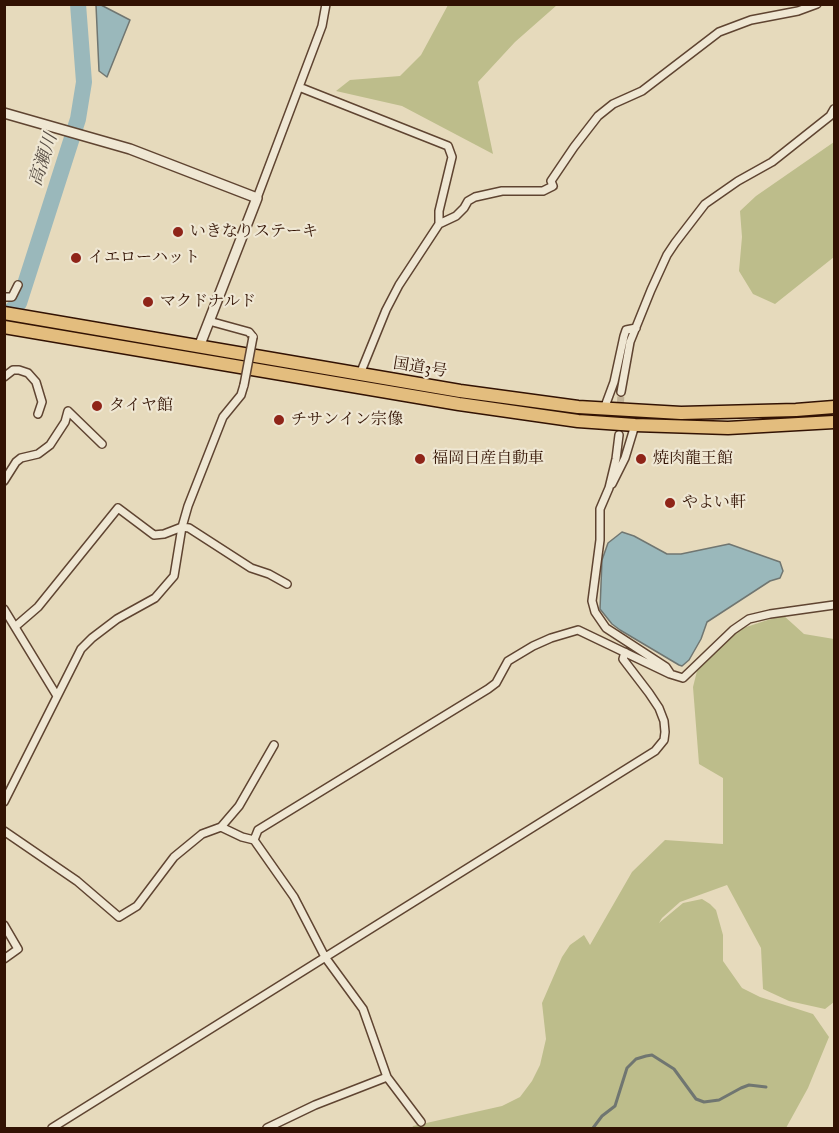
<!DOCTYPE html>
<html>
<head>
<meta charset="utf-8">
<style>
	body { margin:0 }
	#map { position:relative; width:839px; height:1133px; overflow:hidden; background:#e6dabc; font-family:"IM FELL Great Primer",serif }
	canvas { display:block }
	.frame { position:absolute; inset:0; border:6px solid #321203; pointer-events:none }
</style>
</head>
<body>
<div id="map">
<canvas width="839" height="1133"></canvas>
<div class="frame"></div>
</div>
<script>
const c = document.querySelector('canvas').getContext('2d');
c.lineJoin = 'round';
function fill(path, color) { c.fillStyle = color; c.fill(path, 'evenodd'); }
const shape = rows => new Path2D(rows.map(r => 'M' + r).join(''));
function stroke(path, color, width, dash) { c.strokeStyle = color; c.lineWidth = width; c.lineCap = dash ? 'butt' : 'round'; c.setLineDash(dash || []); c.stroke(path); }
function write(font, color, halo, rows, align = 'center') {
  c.font = font + ' "IM FELL Great Primer","Noto Serif JP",serif'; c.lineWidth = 4.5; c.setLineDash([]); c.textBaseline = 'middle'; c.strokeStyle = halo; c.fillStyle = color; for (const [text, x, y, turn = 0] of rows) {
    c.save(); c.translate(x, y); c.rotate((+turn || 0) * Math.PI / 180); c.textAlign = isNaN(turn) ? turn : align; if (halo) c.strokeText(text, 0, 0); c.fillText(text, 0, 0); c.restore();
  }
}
fill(shape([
	[448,5,557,5,515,42,478,82,493,154,402,106,336,91,350,80,400,76,421,55],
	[834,142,834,257,775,304,753,294,739,271,742,237,740,211,756,196],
	[783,615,804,634,834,639,834,1002,825,1009,789,1001,763,989,761,948,727,885,680,902,662,918,659,923,683,903,702,899,710,904,716,910,723,935,723,961,742,988,760,997,813,1014,829,1037,808,1088,786,1128,412,1128,413,1126,502,1106,520,1097,532,1081,540,1065,546,1039,542,1003,562,957,570,945,584,935,590,945,632,872,665,840,723,844,723,778,699,764,693,687,697,671,737,630]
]), '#bdbd8b');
const water = shape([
	[96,5,101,5,130,20,107,77,99,71,96,5],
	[622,532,634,536,667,554,681,554,729,544,780,562,783,571,780,578,770,581,707,622,701,639,689,660,682,666,679,665,620,630,612,624,600,609,602,560,608,543,622,532]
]);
fill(water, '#9ab8bb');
stroke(water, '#707671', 1.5);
stroke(shape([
	[593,1128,602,1116,615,1106,627,1068,636,1059,646,1056,652,1055,674,1069,696,1099,704,1102,719,1100,741,1088,749,1085,766,1087]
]), '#707671', 3);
stroke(shape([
	[4,317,19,303,78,119,84,82,78,4]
]), '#9ab8bb', 16);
stroke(shape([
	[619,435,621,392]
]), '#c2b297', 7, [7, 3.5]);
const minor = shape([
	[299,87,448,146,452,157,439,211,439,224,399,285,386,310,360,374],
	[257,198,322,26,326,4],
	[439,224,456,216,464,208,468,201,475,197,502,191,543,191,553,186,551,181,574,147,598,116,613,104,642,91,719,32,751,20,798,11,817,4],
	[4,297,12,297,18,285],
	[209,321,249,332,253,337],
	[4,377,13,370,19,370,28,373,36,382,42,402,38,414],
	[621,392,630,342,651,290,667,255,675,243,705,204,738,181,772,162,830,116,834,109],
	[604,409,614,382,624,336,626,330,636,328],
	[619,435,616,459,609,488,600,509,600,540,592,601,595,612,606,628,666,667,670,673],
	[4,481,16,462,21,458,38,454,50,445,65,422,68,411,102,444],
	[612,484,625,458,635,425],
	[4,609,57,696],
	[16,626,38,607,118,508,154,535,164,534,182,527,189,528,251,568,269,574,287,584],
	[4,802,81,649,92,638,117,619,155,598,174,576,182,527,188,506,223,417,241,395,244,385],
	[221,827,242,837,254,840,294,897,325,957,363,1009,387,1077,421,1122],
	[4,831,77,881,119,917,137,906,174,857,202,834,221,827,239,806,274,745],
	[254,840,258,830,488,689,496,683,508,661,533,646,551,638,578,630,670,674,683,678,733,630,749,619,770,614,834,605],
	[4,925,18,949,4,959],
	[52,1128,655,751,664,740,665,732,664,721,659,708,649,693,623,659,625,652],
	[267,1128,315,1105,387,1077]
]);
const tertiary = shape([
	[4,113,130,149,257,198,199,347]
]);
const trunk = shape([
	[4,313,460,391,578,407,681,413,796,410,834,407],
	[4,327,459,404,578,421,635,425,728,428,834,422]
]);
stroke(minor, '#5f4431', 10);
stroke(tertiary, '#5f4431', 12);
stroke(trunk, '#321203', 15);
stroke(minor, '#efe7d3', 7);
stroke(tertiary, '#efe7d3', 9);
stroke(trunk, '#e3bd7e', 12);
const minorBridge = shape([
	[244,385,253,337]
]);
stroke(minorBridge, '#5f4431', 10, []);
stroke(minorBridge, '#efe7d3', 7);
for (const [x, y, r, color] of [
	[178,232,6,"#8f2418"],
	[76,258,6,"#8f2418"],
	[148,302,6,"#8f2418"],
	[97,406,6,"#8f2418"],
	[279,420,6,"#8f2418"],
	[420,459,6,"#8f2418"],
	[641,459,6,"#8f2418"],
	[670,503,6,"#8f2418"]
]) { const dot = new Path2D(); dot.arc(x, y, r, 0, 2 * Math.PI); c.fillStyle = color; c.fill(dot); stroke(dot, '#efe7d3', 2); }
write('16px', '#321203', '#efe7d3', [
	["いきなりステーキ",190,232],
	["イエローハット",88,258],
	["マクドナルド",160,302],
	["タイヤ館",109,406],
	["チサンイン宗像",291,420],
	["福岡日産自動車",432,459],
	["焼肉龍王館",653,459],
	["やよい軒",682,503]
], 'left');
write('16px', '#321203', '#efe7d3', [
	["国道3号",420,368,9]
]);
write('italic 18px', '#564c43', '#efe7d3', [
	["高瀬川",44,160,-72]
]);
</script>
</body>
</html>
